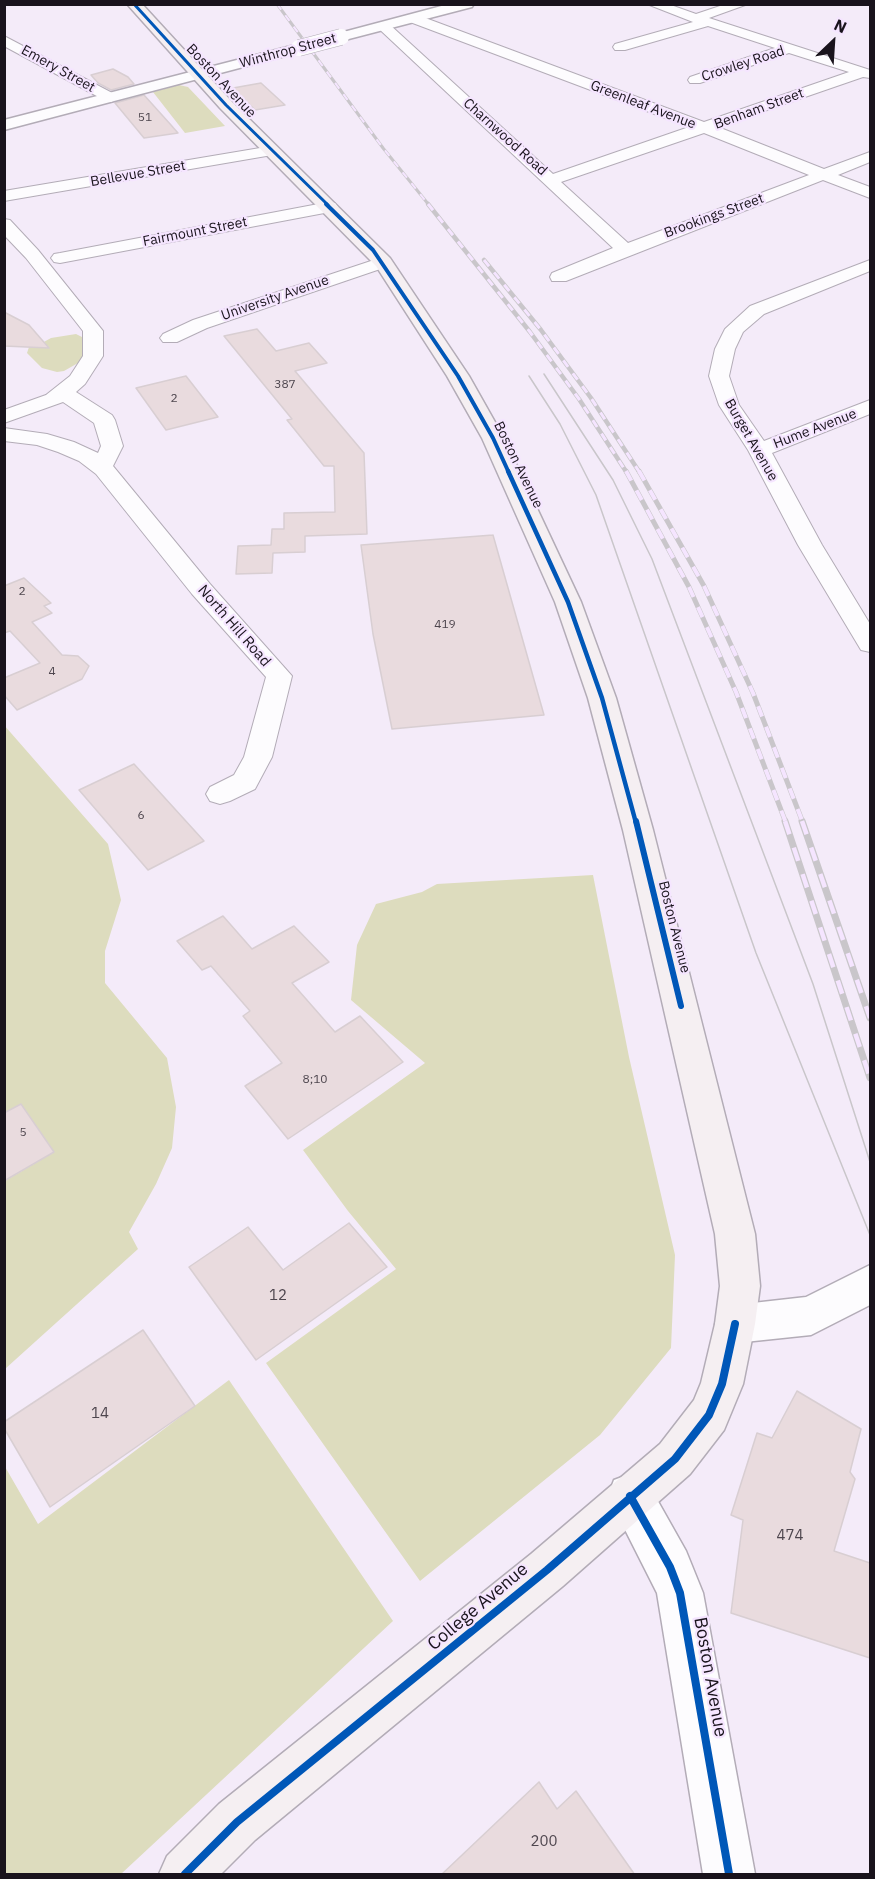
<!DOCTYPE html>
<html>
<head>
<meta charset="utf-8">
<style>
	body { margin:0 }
	#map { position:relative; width:875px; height:1879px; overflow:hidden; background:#f4ebf9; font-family:"IBM Plex Sans",sans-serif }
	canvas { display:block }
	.frame { position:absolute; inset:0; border:6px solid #19131c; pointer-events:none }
	.north { position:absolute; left:803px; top:12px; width:60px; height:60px; -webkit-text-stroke:4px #f5e5ff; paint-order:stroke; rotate:25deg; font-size:16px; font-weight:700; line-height:24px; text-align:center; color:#19131c }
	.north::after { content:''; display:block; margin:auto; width:21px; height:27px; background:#19131c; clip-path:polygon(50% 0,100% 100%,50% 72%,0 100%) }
</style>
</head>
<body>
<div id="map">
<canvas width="875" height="1879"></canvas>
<div class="frame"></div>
<div class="north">N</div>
</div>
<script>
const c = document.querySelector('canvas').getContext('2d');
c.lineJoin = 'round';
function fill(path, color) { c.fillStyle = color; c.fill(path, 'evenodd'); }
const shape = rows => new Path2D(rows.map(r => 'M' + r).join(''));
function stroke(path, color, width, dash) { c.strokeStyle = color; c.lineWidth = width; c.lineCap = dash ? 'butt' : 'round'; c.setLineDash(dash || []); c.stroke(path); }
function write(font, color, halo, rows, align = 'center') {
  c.font = font + ' "IBM Plex Sans",sans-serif'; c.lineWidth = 4.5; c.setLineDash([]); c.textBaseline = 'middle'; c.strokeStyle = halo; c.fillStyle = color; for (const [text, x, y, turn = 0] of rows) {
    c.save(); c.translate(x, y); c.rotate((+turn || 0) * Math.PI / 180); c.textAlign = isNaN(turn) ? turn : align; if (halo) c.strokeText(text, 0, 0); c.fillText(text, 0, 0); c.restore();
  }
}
fill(shape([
	[179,85,188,87,225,126,185,133,153,92],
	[76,334,82,337,87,345,84,354,78,363,64,371,57,372,42,368,27,353,29,347,33,348,51,338],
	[4,725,108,844,121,900,105,951,105,983,167,1058,176,1107,172,1148,156,1184,129,1232,138,1249,5,1369,5,1181,54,1152,21,1104,5,1113],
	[593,875,629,1057,675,1255,671,1348,600,1435,420,1581,266,1363,396,1269,348,1211,303,1150,425,1063,351,1000,357,945,376,904,422,892,437,884],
	[229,1380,393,1621,121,1874,5,1874,4,1465,38,1524]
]), '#dddcbe');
const building = shape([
	[113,69,128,77,134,84,111,90,98,83,91,75,113,69],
	[261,83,285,105,255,110,233,88,261,83],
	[144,95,171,125,178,133,144,138,115,103,144,95],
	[4,312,29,325,49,348,4,346,4,312],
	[257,329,276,351,309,343,327,363,295,371,364,453,367,534,305,536,305,552,273,553,272,573,236,574,238,546,271,545,272,529,284,529,284,513,335,512,334,466,324,466,287,420,292,419,224,336,257,329],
	[186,376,218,417,166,430,136,388,186,376],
	[493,535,544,715,392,729,373,634,361,545,493,535],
	[24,578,51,603,44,606,52,613,32,622,62,655,78,656,89,666,82,679,17,710,4,695,4,678,40,663,10,631,4,633,4,586,24,578],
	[134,764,204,841,148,870,79,790,134,764],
	[223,916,252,949,294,926,329,962,292,983,335,1032,360,1016,403,1062,288,1139,245,1086,282,1063,243,1016,250,1011,211,966,202,970,177,941,223,916],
	[21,1104,54,1152,4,1181,4,1113,21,1104],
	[349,1223,387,1267,256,1360,189,1267,248,1227,283,1270,349,1223],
	[143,1330,195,1406,50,1507,4,1428,4,1422,143,1330],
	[797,1391,861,1429,850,1472,855,1479,834,1551,870,1563,870,1658,731,1613,743,1520,731,1515,757,1433,772,1438,797,1391],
	[539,1782,557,1809,576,1791,635,1875,441,1875,539,1782]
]);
fill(building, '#e9dbde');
stroke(building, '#d8ced2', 1.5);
const minor = shape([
	[647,4,668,4,696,14,726,4,748,4,709,18,870,70,870,78,863,77,718,127,824,169,870,152,870,162,838,175,870,187,870,198,823,180,566,281,552,281,550,277,552,273,613,248,377,27,384,23,389,24,553,174,689,127,410,22,408,19,410,16,420,16,704,122,849,72,789,53,700,83,690,83,688,80,690,77,775,48,708,26,625,50,615,50,613,47,615,44,693,22,647,4],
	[704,133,809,175,628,243,561,182,704,133],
	[4,36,116,95,118,98,111,102,106,101,4,46,4,36],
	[272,146,280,151,278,154,4,201,4,191,272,146],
	[329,202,335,203,338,207,335,211,60,263,54,262,51,258,54,254,60,253,329,202],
	[4,219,10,220,38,250,103,331,103,356,85,384,76,392,112,415,115,420,123,446,113,466,210,584,292,676,272,757,255,789,230,801,220,804,210,801,206,794,210,787,234,775,244,757,266,677,192,594,96,474,79,461,58,452,37,445,4,441,4,428,47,434,74,442,98,453,101,446,94,423,63,402,4,423,4,410,46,395,70,376,83,356,83,331,26,258,4,235,4,219],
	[383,257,389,258,392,262,389,266,207,328,177,342,163,342,160,338,163,334,193,320,383,257],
	[870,260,870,271,764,314,743,332,735,349,729,376,739,405,764,441,870,400,870,414,772,453,822,545,870,624,870,652,861,650,798,545,748,450,719,405,709,376,715,349,725,329,750,306,870,260]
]);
const tertiary = shape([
	[449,4,474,4,472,7,341,41,334,37,336,34,449,4],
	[299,44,306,48,304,51,4,130,4,120,299,44],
	[870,1265,870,1305,811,1335,735,1343,721,1338,715,1324,721,1310,735,1305,806,1297,870,1265],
	[630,1474,646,1480,686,1551,703,1593,755,1874,703,1874,657,1593,608,1496,614,1480,630,1474]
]);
const secondary = shape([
	[127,4,142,4,232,102,390,258,469,376,504,438,581,602,616,698,653,830,755,1234,760,1286,755,1324,743,1384,724,1430,690,1474,563,1586,255,1840,221,1874,159,1874,167,1856,219,1804,531,1554,660,1444,694,1400,701,1383,715,1324,720,1286,715,1234,623,830,588,698,555,602,482,438,447,376,376,266,220,108,127,4]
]);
stroke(minor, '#b3acb7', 2);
stroke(tertiary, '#b3acb7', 3);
stroke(secondary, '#b3acb7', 3);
fill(minor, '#fdfcfe');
fill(tertiary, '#fdfcfe');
fill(secondary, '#f5eff2');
stroke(shape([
	[544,374,613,480,652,559,813,984,870,1162],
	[529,376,560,424,596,495,756,953,870,1235]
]), '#c9c6ca', 1.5);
const railFar3 = shape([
	[277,4,383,148,429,205]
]);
const railFar2 = shape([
	[428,204,530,332,579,399,627,473],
	[484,260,541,330,591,398,640,473]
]);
const railFar1 = shape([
	[626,471,689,587,736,692,786,823],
	[639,471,704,586,753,693,803,823]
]);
const rail = shape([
	[785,821,870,1078],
	[802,821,870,1018]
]);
stroke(railFar3, '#c9c6ca', 3);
stroke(railFar2, '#c9c6ca', 4.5);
stroke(railFar1, '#c9c6ca', 5);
stroke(rail, '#c9c6ca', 7);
stroke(railFar3, '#f5e5ff', 2, [7]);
stroke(railFar2, '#f5e5ff', 3, [8]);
stroke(railFar1, '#f5e5ff', 4, [11]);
stroke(rail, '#f5e5ff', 4.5, [14]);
const tertiaryBridge = shape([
	[299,48,341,37]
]);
stroke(tertiaryBridge, '#b3acb7', 17, []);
stroke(tertiaryBridge, '#fdfcfe', 16);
stroke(shape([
	[134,4,226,105,328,205]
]), '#0057b8', 3);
stroke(shape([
	[326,204,373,250,458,376,493,438,509,473]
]), '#0057b8', 4);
stroke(shape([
	[508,471,568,602,602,698,636,823]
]), '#0057b8', 4.5);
stroke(shape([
	[636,821,681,1006]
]), '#0057b8', 6);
stroke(shape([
	[630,1496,670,1567,680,1593,729,1874],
	[185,1874,237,1822,547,1570,675,1459,709,1415,722,1384,735,1324]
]), '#0057b8', 8);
write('12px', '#4e464e', null, [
	["51",145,118],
	["387",285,385],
	["2",174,399],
	["2",22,592],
	["419",445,625],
	["4",52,672],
	["6",141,816],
	["8;10",315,1080],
	["5",23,1133]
]);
write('14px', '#19131c', '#f5e5ff', [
	["Winthrop Street",288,51,-15],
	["Crowley Road",743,64,-18],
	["Emery Street",58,69,29],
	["Boston Avenue",221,81,47],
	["Greenleaf Avenue",643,105,21],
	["Benham Street",759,109,-20],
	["Charnwood Road",505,137,42],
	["Bellevue Street",138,174,-10],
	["Brookings Street",714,216,-20],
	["Fairmount Street",195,232,-11],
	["University Avenue",275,298,-19],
	["Hume Avenue",815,429,-21],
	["Burget Avenue",751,440,60],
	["Boston Avenue",518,465,64],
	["Boston Avenue",674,927,76]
]);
write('15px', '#19131c', '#f5e5ff', [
	["North Hill Road",234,626,49]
]);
write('15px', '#4e464e', null, [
	["12",278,1296],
	["14",100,1414],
	["474",790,1536],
	["200",544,1842]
]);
write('18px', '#19131c', '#f5e5ff', [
	["College Avenue",478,1607,-40],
	["Boston Avenue",710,1677,80]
]);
</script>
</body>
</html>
